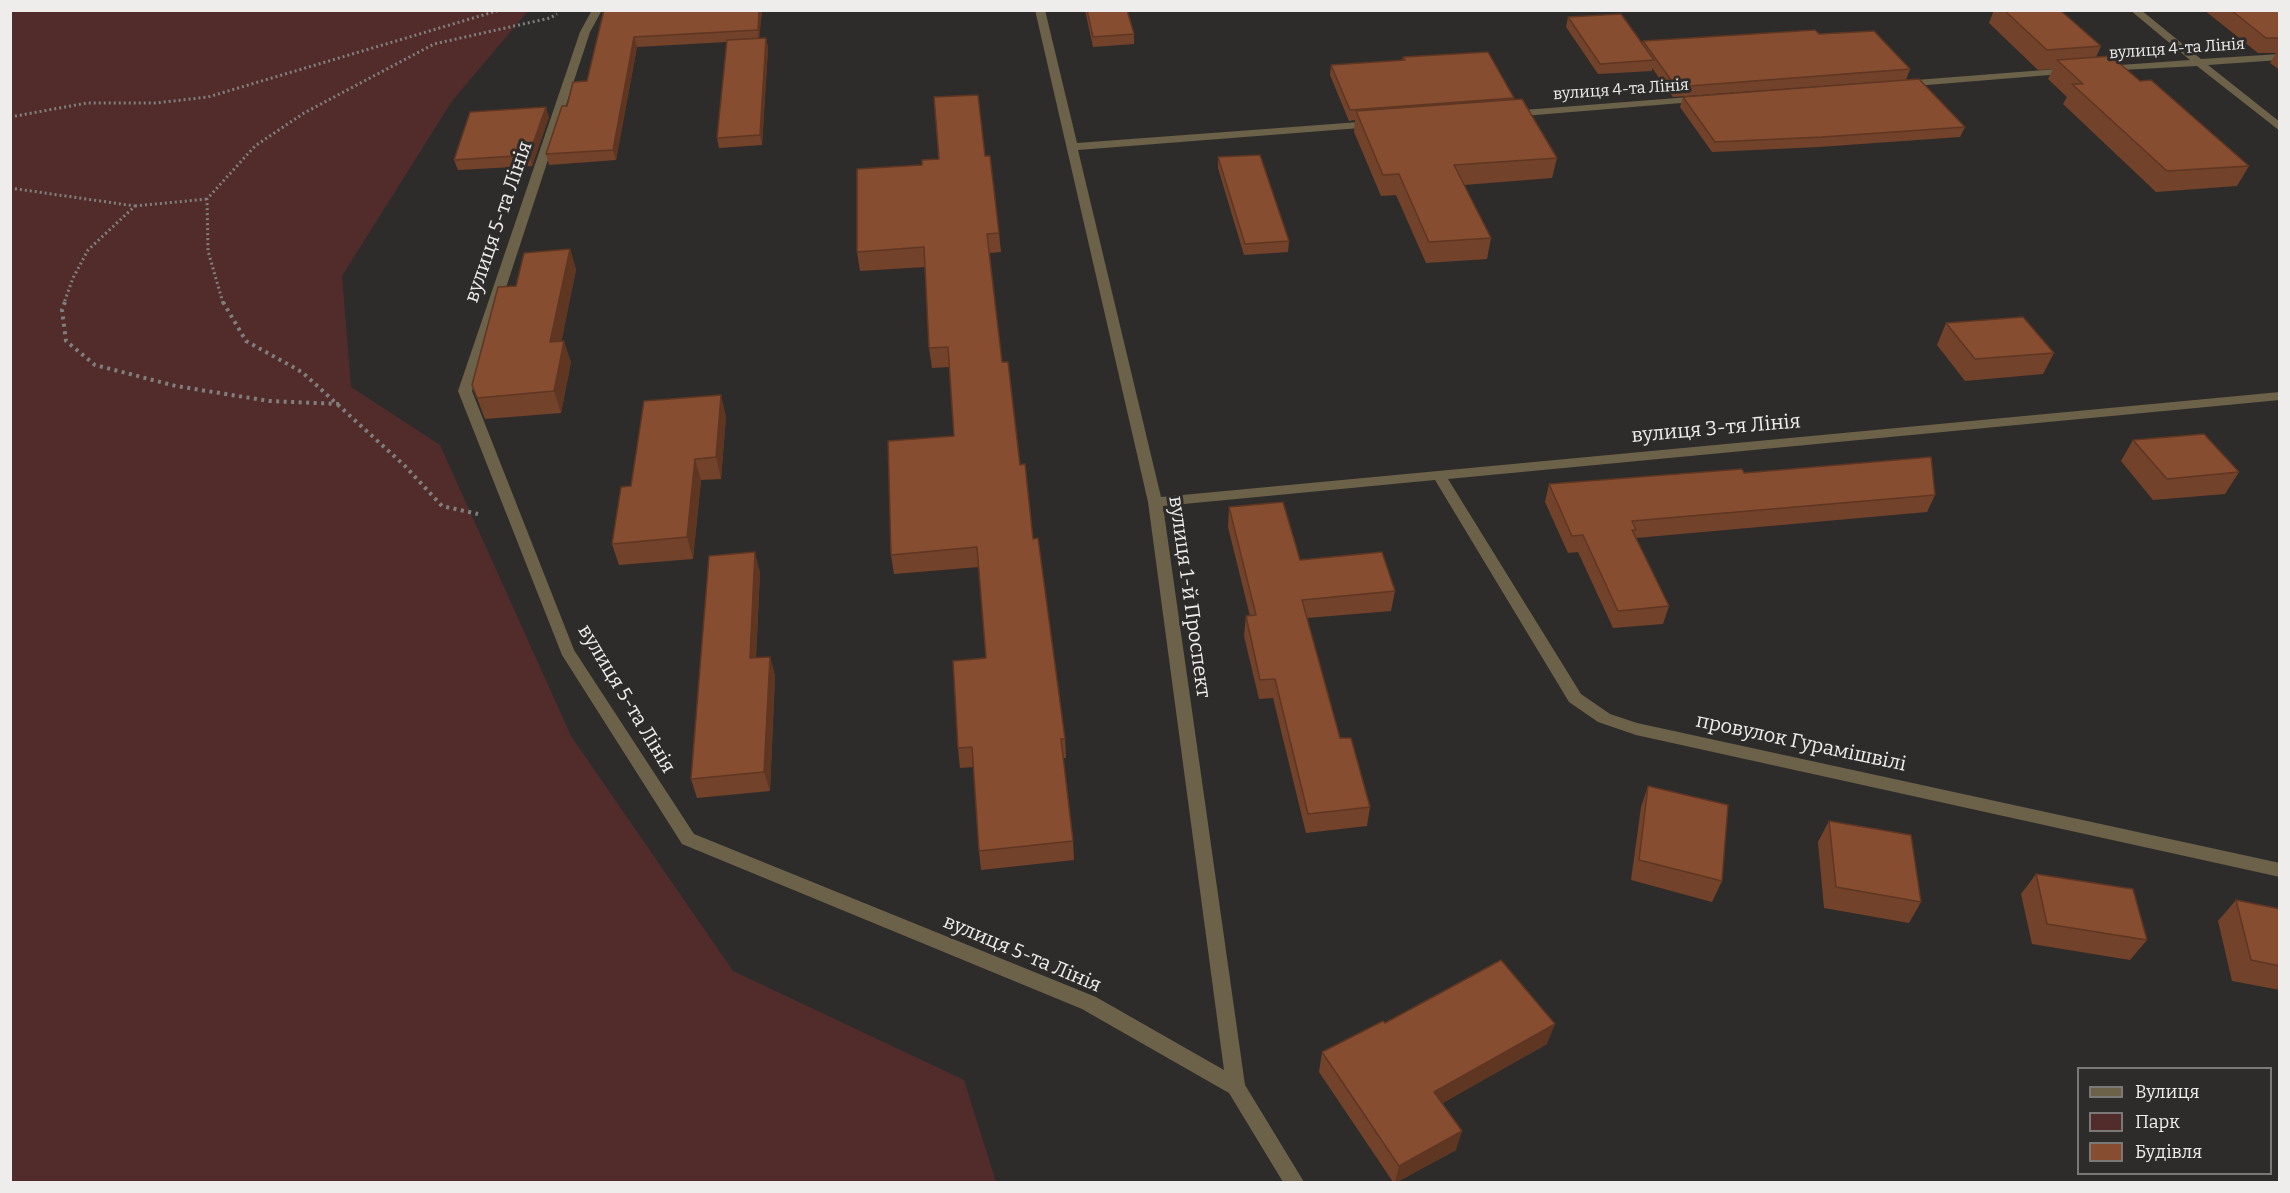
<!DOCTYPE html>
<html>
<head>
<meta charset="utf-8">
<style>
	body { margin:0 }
	#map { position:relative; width:2290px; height:1193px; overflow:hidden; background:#2e2c2a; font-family:Bitter,serif }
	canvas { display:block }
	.frame { position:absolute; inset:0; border:12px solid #eeedeb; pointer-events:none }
	.legend { position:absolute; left:2077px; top:1067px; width:195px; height:108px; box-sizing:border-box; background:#2e2c2a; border:2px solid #7b7977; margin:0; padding:8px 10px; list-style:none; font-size:18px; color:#eeedeb }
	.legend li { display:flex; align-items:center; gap:12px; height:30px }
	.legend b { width:30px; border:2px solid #7b7977 }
</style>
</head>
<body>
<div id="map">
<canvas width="2290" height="1193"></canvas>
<div class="frame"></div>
<ul class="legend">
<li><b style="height:8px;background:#6c6249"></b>Вулиця</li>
<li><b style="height:16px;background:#522c2a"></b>Парк</li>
<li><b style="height:16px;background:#864d31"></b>Будівля</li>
</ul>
</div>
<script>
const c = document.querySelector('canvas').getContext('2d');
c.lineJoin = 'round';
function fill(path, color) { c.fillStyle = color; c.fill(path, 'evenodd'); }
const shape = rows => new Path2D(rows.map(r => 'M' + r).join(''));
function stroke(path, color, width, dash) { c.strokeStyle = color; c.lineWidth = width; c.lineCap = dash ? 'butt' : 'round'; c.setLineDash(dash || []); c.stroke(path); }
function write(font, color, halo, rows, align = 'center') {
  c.font = font + ' Bitter,serif'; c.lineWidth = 6; c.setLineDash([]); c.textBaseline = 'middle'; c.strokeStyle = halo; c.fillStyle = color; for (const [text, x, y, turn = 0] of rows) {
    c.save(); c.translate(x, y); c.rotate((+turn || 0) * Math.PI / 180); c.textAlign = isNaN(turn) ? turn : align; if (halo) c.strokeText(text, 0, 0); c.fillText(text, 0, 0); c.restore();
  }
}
fill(shape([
	[10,11,528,11,452,101,342,276,351,387,440,445,571,736,733,971,964,1080,996,1182,11,1182]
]), '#522c2a');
stroke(shape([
	[10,117,87,103,156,103,208,97,500,10],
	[10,188,135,206,88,250,73,278,64,303],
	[135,206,207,199],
	[223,303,208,251,207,199,255,146,304,113,434,44,550,18,557,14]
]), '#807f7d', 3, [2, 3]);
stroke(shape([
	[65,302,62,310,66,341,95,365,176,386,269,401,339,404],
	[223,302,246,341,302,372,405,466,442,506,478,514]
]), '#807f7d', 4, [3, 4.5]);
fill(shape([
	[592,10,602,10,590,32,472,391,574,650,694,834,1096,997,1224,1070,1148,502,1035,10,1045,10,1077,143,1373,121,1378,124,1373,127,1078,150,1161,497,2280,392,2280,400,1448,479,1581,694,1610,714,1637,723,2280,863,2280,877,1636,735,1598,722,1569,702,1435,480,1163,506,1245,1085,1304,1182,1283,1182,1229,1093,1082,1009,682,844,562,655,458,391,580,32,592,10],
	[2130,10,2141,10,2201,59,2280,54,2280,60,2208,65,2280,122,2280,131,2197,66,2102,71,2101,69,2106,66,2190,60,2130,10],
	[2070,68,2075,71,2074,73,1903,87,1898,84,1903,81,2070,68],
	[1702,96,1706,97,1706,101,1511,117,1506,114,1511,111,1702,96]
]), '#6c6249');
fill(shape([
	[604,10,762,10,759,38,766,38,768,48,762,145,719,148,717,138,727,42,637,47,616,160,549,165,546,154,567,106,587,81],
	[1085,10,1127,10,1134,34,1134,44,1093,47],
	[1994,10,2060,10,2101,46,2096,57,2140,81,2249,166,2237,186,2156,192,2063,104,2067,97,2048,79,2053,69,2038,70,1989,23],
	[2204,10,2280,10,2280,70,2270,63,2276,53,2258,53],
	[1568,17,1642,44,1643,41,1819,34,1910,69,1906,80,1673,97,1652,68,1652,71,1598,74,1566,27],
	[1403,57,1514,98,1514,100,1557,158,1552,178,1464,185,1491,238,1487,259,1426,263,1396,195,1381,196,1354,132,1355,120,1349,121,1330,75,1331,65,1402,60],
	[1683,97,1965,127,1960,137,1819,147,1712,152,1680,107],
	[549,117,532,166,458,170,454,160],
	[985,156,999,233,1001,252,989,253,1002,362,1033,539,1065,739,1066,758,1063,758,1073,841,1074,860,981,870,979,851,973,767,960,768,958,748,986,658,979,567,894,574,891,555,954,436,949,367,932,368,929,348,925,267,860,271,857,252,922,165],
	[1218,157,1289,241,1288,252,1244,255,1218,168],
	[570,249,576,270,561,341,571,362,561,413,485,419,472,385,516,286],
	[1946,323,2054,353,2043,374,1965,381,1937,345],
	[726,416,721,479,701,480,693,559,619,565,612,544,631,486],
	[2133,440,2239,472,2225,494,2153,500,2121,461],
	[1744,473,1935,495,1927,512,1636,538,1669,606,1663,624,1613,628,1578,552,1568,553,1545,502,1549,484],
	[1229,507,1300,560,1395,591,1391,611,1307,618,1340,738,1370,807,1367,826,1306,833,1273,698,1259,699,1244,636,1246,616,1250,616,1228,527],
	[760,572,756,658,770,657,775,676,770,791,697,798,691,779],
	[1648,786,1722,881,1712,902,1631,880,1641,807],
	[1829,821,1921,902,1909,923,1824,908,1818,842],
	[2036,874,2147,940,2130,960,2032,944,2021,894],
	[2236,900,2280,909,2280,990,2232,981,2218,921],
	[1385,1023,1547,1044,1442,1103,1456,1150,1397,1182,1393,1182,1319,1072,1322,1052]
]), '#73422a');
fill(shape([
	[759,10,762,10,759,40,758,30],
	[634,37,637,47,616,160,613,150],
	[766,38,768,48,762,145,760,135],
	[546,107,549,117,532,166,529,155],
	[570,249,576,270,557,364,550,342],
	[564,341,571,362,561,413,554,391],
	[721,395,726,416,721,479,716,457],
	[695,459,701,480,693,559,687,537],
	[755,552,760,572,755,678,750,658],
	[770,657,775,676,770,791,764,772],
	[1555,1024,1547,1044,1429,1111,1434,1092],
	[1462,1131,1456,1150,1397,1182,1395,1182,1399,1166]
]), '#5e3622');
const building = shape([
	[604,10,759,10,758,30,634,37,613,150,546,154,562,106,567,106,573,82,587,81,604,10],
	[1087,10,1127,10,1134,34,1093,37,1087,10],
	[2004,10,2060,10,2101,46,2047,50,2004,10],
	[2231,10,2280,10,2280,38,2266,38,2231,10],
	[1621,14,1654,60,1600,64,1568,17,1621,14],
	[1815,30,1819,34,1874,31,1910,69,1676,87,1643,41,1815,30],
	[766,38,760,135,717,138,727,40,766,38],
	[1488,52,1514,98,1350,110,1331,65,1405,60,1403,57,1488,52],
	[2111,56,2140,81,2151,80,2249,166,2167,171,2072,84,2083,84,2057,60,2111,56],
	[1919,79,1965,127,1822,137,1715,142,1683,97,1919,79],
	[978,95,985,156,990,156,999,233,987,234,1002,362,1008,362,1020,465,1025,464,1033,539,1038,538,1065,739,1061,739,1073,841,979,851,972,747,958,748,953,661,986,658,977,547,891,555,888,441,954,436,948,347,929,348,924,247,857,252,857,169,922,165,922,160,939,159,934,97,978,95],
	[1522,99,1557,158,1454,165,1491,238,1429,242,1399,174,1383,175,1356,111,1522,99],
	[546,107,529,155,454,160,470,112,546,107],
	[1260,155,1289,241,1245,244,1218,157,1260,155],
	[570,249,550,342,564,341,554,391,477,398,472,385,498,287,516,286,524,253,570,249],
	[2023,317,2054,353,1975,359,1946,323,2023,317],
	[721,395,716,457,695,459,687,537,612,544,621,487,631,486,644,401,721,395],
	[2204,434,2239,472,2167,479,2133,440,2204,434],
	[1931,457,1935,495,1632,521,1636,530,1632,530,1669,606,1618,611,1583,535,1572,536,1549,484,1742,469,1744,473,1931,457],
	[1283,502,1300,560,1382,552,1395,591,1302,600,1340,738,1351,738,1370,807,1308,814,1275,679,1260,680,1246,616,1256,615,1229,507,1283,502],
	[755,552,750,658,770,657,764,772,691,779,709,556,755,552],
	[1648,786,1728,805,1722,881,1639,860,1648,786],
	[1829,821,1911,835,1921,902,1836,887,1829,821],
	[2036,874,2133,889,2147,940,2047,924,2036,874],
	[2236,900,2280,909,2280,966,2251,960,2236,900],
	[1501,960,1555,1024,1434,1092,1462,1131,1399,1166,1322,1052,1383,1021,1385,1023,1501,960]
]);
fill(building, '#864d31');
stroke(building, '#5e3622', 1.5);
write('16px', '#eeedeb', '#2e2c2a', [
	["вулиця 4-та Лінія",2177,49,-4],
	["вулиця 4-та Лінія",1621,90,-4]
]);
write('20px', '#eeedeb', '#2e2c2a', [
	["вулиця 5-та Лінія",499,222,-71],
	["вулиця 3-тя Лінія",1716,429,-5],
	["вулиця 1-й Проспект",1189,597,82],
	["вулиця 5-та Лінія",626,699,59],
	["провулок Гурамішвілі",1801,743,12],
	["вулиця 5-та Лінія",1022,954,23]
]);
</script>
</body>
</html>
